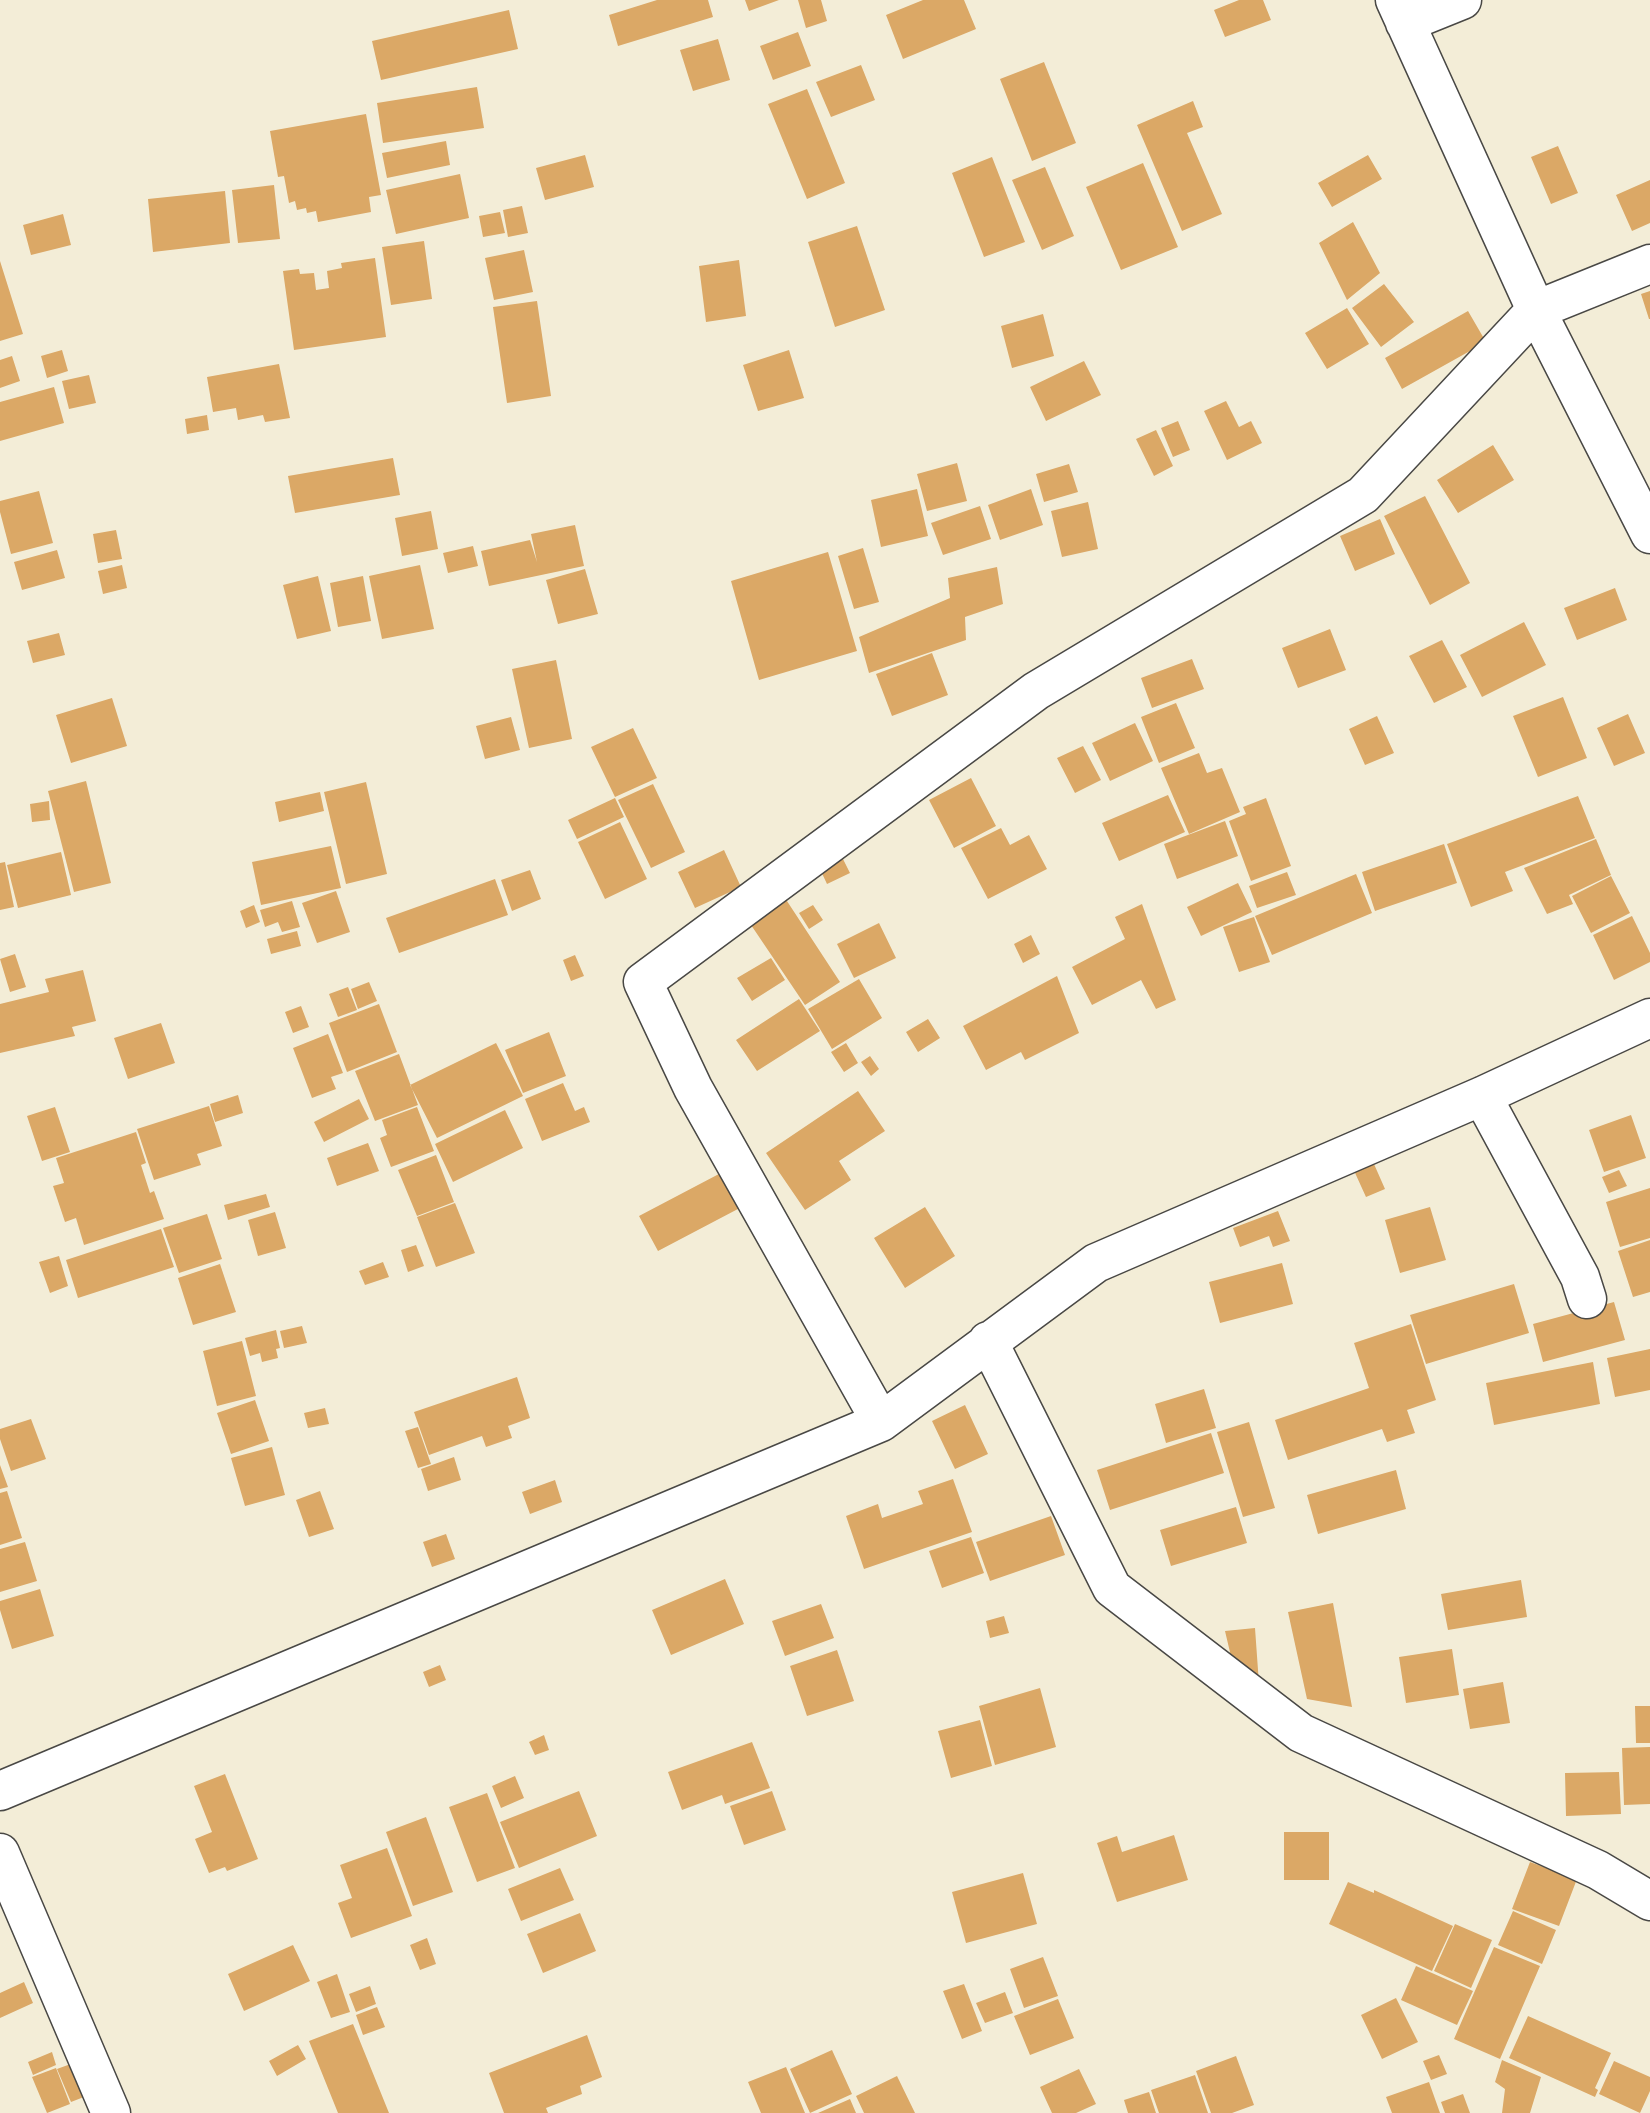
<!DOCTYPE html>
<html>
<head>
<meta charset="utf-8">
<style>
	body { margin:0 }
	canvas { display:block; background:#f3edd7 }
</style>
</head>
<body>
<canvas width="1650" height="2113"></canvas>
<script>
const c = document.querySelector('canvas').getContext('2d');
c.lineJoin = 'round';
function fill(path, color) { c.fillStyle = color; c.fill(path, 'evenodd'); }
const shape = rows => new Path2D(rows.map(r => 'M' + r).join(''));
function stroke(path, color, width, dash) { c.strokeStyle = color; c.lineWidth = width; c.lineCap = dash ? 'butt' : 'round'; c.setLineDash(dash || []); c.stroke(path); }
fill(shape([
	[657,0,708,0,713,17,618,46,609,15],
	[745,0,779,0,749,11],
	[798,0,821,0,827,21,806,28],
	[923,0,964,0,976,29,903,59,886,15],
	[1239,0,1263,0,1271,20,1225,37,1214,10],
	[509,10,518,49,381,80,372,41],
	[798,32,811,66,773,80,760,46],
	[718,39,730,80,693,91,680,50],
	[1044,62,1076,143,1032,161,1000,79],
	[861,65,875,100,831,117,816,82],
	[477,87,484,128,383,143,377,103],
	[807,89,845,183,807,199,768,104],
	[1193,101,1203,127,1187,133,1222,214,1182,231,1137,125],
	[366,114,381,195,369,197,371,212,318,222,316,211,307,213,306,208,297,210,295,201,289,203,284,176,278,177,270,131],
	[446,141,450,165,387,178,382,153],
	[1558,146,1578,193,1551,204,1531,157],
	[585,155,594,187,545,200,536,168],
	[1368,155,1382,179,1332,207,1318,183],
	[992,157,1025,242,984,257,952,173],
	[1143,163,1178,247,1121,270,1086,187],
	[1045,167,1074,236,1042,250,1012,180],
	[460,174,469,218,396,234,386,190],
	[1650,180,1650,223,1632,231,1616,195],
	[274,185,280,239,238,243,232,190],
	[225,191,230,243,153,252,148,199],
	[522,206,528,233,508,237,503,210],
	[500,212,505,233,483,237,479,216],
	[63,214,71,245,31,255,23,225],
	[1353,222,1380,273,1347,300,1319,243],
	[857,226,885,310,835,327,808,242],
	[424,241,432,299,391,305,382,247],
	[524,250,533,292,494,300,485,258],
	[375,258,386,337,294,350,283,271,299,269,300,274,314,273,316,290,329,288,327,271,342,268,341,263],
	[739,260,746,316,706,322,699,266],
	[0,261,23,334,0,341],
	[1384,284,1414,322,1381,347,1352,308],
	[1650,291,1650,319,1649,319,1641,294],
	[537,301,551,396,507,403,493,307],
	[1347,308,1369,344,1327,369,1305,333],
	[1468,311,1486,342,1402,389,1385,358],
	[1043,314,1054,356,1012,368,1001,326],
	[62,350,68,371,47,378,41,356],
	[789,350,804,398,758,411,743,365],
	[12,356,20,381,0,388,0,360],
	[1084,361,1101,395,1046,421,1030,387],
	[279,364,290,418,265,422,263,415,238,420,236,408,213,412,207,377],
	[89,375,96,403,69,409,62,381],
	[54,387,64,423,0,441,0,402],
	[1226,401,1239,427,1251,421,1262,443,1227,460,1204,411],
	[207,415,209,430,187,434,185,419],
	[1178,421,1190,450,1173,457,1161,428],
	[1156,430,1173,466,1154,476,1136,439],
	[1493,445,1514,480,1458,513,1437,480],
	[393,458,400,495,295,513,288,476],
	[957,463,967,501,927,511,917,474],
	[1069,464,1078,492,1044,502,1036,474],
	[917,489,928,536,881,547,871,500],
	[1031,489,1043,525,1000,540,988,505],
	[39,491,53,543,11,554,0,512,0,501],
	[1425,496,1470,583,1430,605,1384,516],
	[1088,502,1098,549,1062,557,1051,511],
	[980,506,991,539,943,555,931,523],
	[431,511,438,549,402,556,395,518],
	[1380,519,1395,554,1355,571,1340,536],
	[575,525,584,566,489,586,481,551,530,540,537,562,531,534],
	[116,530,122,559,98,563,93,534],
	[473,546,478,566,448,573,443,553],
	[863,548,879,602,854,609,838,556],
	[57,550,65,578,22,590,14,562],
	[828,552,857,651,759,680,731,581],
	[122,565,127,588,103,594,98,571],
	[420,565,434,629,382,639,369,576],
	[997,567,1003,604,965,617,966,640,869,673,859,637,950,598,948,578],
	[585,569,598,614,558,624,546,580],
	[318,576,331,631,297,639,283,585],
	[363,576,371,621,338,627,330,583],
	[1615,588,1627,620,1577,640,1564,608],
	[1524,622,1546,665,1482,697,1460,655],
	[1330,629,1346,670,1298,688,1282,648],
	[59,633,65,655,33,663,27,641],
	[1442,640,1467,687,1434,703,1409,656],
	[932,653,948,695,892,716,876,674],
	[1192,659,1204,689,1152,708,1141,678],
	[556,660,572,739,529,748,512,669],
	[1563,697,1587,758,1538,777,1513,716],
	[112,698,127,746,71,763,56,715],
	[1176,703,1195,748,1159,763,1141,717],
	[1628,714,1645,753,1614,766,1597,728],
	[1377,716,1394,753,1365,765,1349,729],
	[511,717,520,750,485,759,476,726],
	[1135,723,1153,761,1110,781,1092,743],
	[633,728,657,778,615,797,591,747],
	[1083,746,1101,780,1075,793,1057,758],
	[1199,753,1207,773,1222,768,1240,812,1189,834,1161,768],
	[971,778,996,826,954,848,929,800],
	[86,781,111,883,74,892,48,791],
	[366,782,387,874,346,884,324,792],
	[653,784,685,852,651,868,618,800],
	[320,792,324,811,279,822,275,802],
	[1168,795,1185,832,1119,861,1102,823],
	[1578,796,1595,838,1505,872,1513,891,1471,907,1447,844],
	[615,798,624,817,577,839,568,820],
	[1266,798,1291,866,1251,881,1229,821,1246,814,1243,807],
	[49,801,50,820,32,822,30,804],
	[1225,821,1238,856,1177,879,1164,844],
	[620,822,647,879,605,899,578,842],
	[1001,828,1010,845,1029,835,1047,869,988,899,961,848],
	[1596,839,1611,875,1569,895,1573,904,1547,914,1524,868],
	[1444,844,1457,883,1375,911,1362,872],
	[331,846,341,888,261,905,252,862],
	[724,850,741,887,695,908,678,872],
	[61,852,71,895,18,908,7,865],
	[843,859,850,873,827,884,820,869],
	[5,862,14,907,0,910,0,863],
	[530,870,541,899,512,911,501,880],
	[1287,872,1296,895,1257,908,1249,886],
	[1356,874,1372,913,1272,955,1255,916],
	[1611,876,1630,913,1591,933,1572,896],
	[495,879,508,915,399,953,386,918],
	[1238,883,1252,912,1201,936,1187,907],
	[336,891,350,932,317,943,302,903],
	[785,898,840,982,805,1005,749,922],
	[292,901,300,927,282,932,278,922,265,927,260,910],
	[1142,904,1176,1000,1156,1009,1141,980,1092,1005,1072,967,1125,939,1115,917],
	[254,905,260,922,246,928,240,911],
	[813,905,823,920,809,929,799,913],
	[1632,916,1650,953,1650,962,1614,980,1593,935],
	[1254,917,1270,962,1239,972,1223,927],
	[879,923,896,958,854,978,837,944],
	[297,931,301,946,271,954,267,939],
	[1031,935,1040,954,1023,963,1014,944],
	[15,954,26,987,10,992,0,959],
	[575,955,584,976,571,981,563,960],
	[771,958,785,980,752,1001,737,978],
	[83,970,96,1021,72,1027,75,1036,0,1053,0,1004,49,992,45,979],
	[1057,976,1079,1033,1025,1060,1021,1052,986,1070,963,1026],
	[859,979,882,1018,832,1049,808,1009],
	[369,982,377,1001,358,1009,351,989],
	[348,987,357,1010,338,1017,329,994],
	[799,999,820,1031,757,1071,736,1040],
	[379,1004,397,1052,347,1072,329,1023],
	[301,1006,309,1027,293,1033,285,1012],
	[928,1019,940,1038,918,1052,906,1032],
	[161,1023,175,1063,128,1079,114,1038],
	[549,1032,566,1076,523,1093,505,1050],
	[328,1034,343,1073,331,1077,336,1089,312,1098,293,1048],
	[496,1043,523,1096,437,1138,410,1085],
	[846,1043,858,1063,844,1072,831,1052],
	[399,1054,418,1105,375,1121,355,1071],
	[870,1056,879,1069,871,1076,861,1062],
	[563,1083,575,1111,584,1107,590,1122,542,1141,525,1099],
	[858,1091,885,1131,839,1161,851,1180,805,1210,766,1153],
	[238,1095,243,1113,215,1122,210,1104],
	[359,1099,369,1119,324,1142,314,1122],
	[209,1106,222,1146,197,1154,201,1165,154,1180,137,1129],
	[55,1107,70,1152,42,1161,27,1116],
	[417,1107,434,1151,391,1167,380,1138,387,1135,382,1120],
	[505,1110,523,1148,453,1182,435,1144],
	[1631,1115,1646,1158,1604,1172,1589,1130],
	[136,1132,146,1163,141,1165,150,1193,154,1191,164,1219,84,1245,76,1218,65,1222,53,1186,64,1183,56,1158],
	[368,1143,379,1171,337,1186,327,1158],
	[436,1155,454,1202,417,1216,398,1170],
	[1370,1155,1385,1189,1366,1197,1351,1164],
	[736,1165,755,1200,658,1251,639,1216],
	[1619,1170,1627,1186,1609,1193,1602,1177],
	[1650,1188,1650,1238,1620,1247,1606,1202],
	[266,1194,270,1207,228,1220,224,1205],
	[455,1203,475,1253,436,1267,417,1217],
	[925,1207,955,1256,905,1288,874,1238],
	[1430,1207,1446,1260,1400,1273,1385,1220],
	[1278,1211,1290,1241,1273,1247,1269,1236,1240,1247,1233,1228],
	[275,1212,286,1248,258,1256,248,1220],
	[207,1214,222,1259,179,1273,163,1228],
	[161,1229,174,1267,78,1298,66,1260],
	[1650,1240,1650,1292,1633,1297,1618,1251],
	[416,1245,424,1266,408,1272,401,1250],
	[59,1256,68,1286,50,1293,39,1262],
	[383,1262,389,1277,365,1285,359,1271],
	[1282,1263,1293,1304,1220,1323,1209,1282],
	[220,1264,236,1312,193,1325,178,1278],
	[1514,1284,1529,1333,1426,1364,1410,1315],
	[1614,1302,1625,1340,1543,1362,1533,1324],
	[1411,1324,1436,1400,1407,1410,1415,1433,1387,1442,1382,1429,1288,1460,1275,1420,1369,1388,1354,1343],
	[302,1326,307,1343,284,1348,280,1331],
	[276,1330,280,1348,276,1349,278,1358,262,1362,260,1353,250,1356,245,1338],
	[242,1341,256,1396,217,1406,203,1351],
	[1650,1349,1650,1390,1615,1397,1607,1358],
	[1593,1362,1600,1404,1494,1425,1486,1383],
	[517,1377,530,1418,508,1426,512,1438,486,1447,482,1436,429,1455,414,1412],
	[1204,1389,1216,1428,1166,1443,1155,1404],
	[255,1400,269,1441,231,1454,217,1413],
	[965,1405,988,1454,955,1469,932,1421],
	[325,1408,329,1424,308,1428,304,1413],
	[31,1419,46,1459,11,1471,0,1439,0,1429],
	[1249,1422,1275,1508,1243,1517,1217,1432],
	[418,1427,431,1464,418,1468,405,1431],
	[1211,1433,1224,1473,1110,1510,1097,1470],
	[272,1447,285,1495,245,1506,231,1458],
	[454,1457,461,1480,428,1491,421,1469],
	[0,1465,8,1487,0,1489],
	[1396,1470,1406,1509,1318,1534,1307,1495],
	[953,1479,972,1532,864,1569,846,1516,878,1504,882,1518,923,1504,918,1491],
	[555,1480,562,1502,530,1514,522,1492],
	[7,1491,22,1538,0,1545,0,1493],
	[320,1491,334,1529,309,1537,296,1500],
	[1236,1507,1247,1543,1171,1566,1160,1530],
	[1051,1516,1065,1555,990,1581,976,1542],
	[446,1534,455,1559,432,1567,423,1542],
	[971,1537,984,1573,942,1588,929,1551],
	[25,1542,37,1581,0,1592,0,1549],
	[725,1579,744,1624,671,1655,652,1610],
	[1521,1580,1527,1617,1448,1630,1441,1594],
	[40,1589,54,1636,12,1649,0,1610,0,1601],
	[1333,1603,1352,1707,1307,1699,1288,1612],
	[821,1604,834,1638,785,1656,772,1621],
	[1004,1616,1009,1633,990,1638,986,1621],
	[1255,1628,1259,1684,1233,1665,1225,1631],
	[1452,1649,1459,1695,1406,1703,1399,1657],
	[837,1650,854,1701,807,1716,790,1666],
	[440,1665,446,1680,429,1687,423,1672],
	[1503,1682,1510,1723,1470,1729,1463,1689],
	[1040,1688,1056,1747,995,1765,979,1706],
	[1635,1706,1650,1706,1650,1743,1636,1743],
	[980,1720,992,1766,951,1778,938,1731],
	[544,1735,549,1750,535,1755,529,1742],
	[752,1742,770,1788,725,1804,722,1795,682,1810,668,1772],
	[1650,1747,1650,1804,1624,1805,1622,1748],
	[1619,1772,1621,1814,1566,1816,1565,1773],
	[225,1774,258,1859,227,1871,225,1867,209,1873,195,1839,212,1832,194,1786],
	[515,1776,524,1798,501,1808,492,1786],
	[579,1791,597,1836,519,1868,500,1822],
	[772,1791,786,1830,744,1845,730,1806],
	[487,1793,515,1868,477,1882,449,1807],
	[426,1817,453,1892,413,1906,386,1832],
	[1284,1832,1329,1832,1329,1880,1284,1880],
	[1174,1835,1188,1880,1117,1902,1097,1843,1117,1836,1122,1852],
	[387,1848,412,1916,351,1938,338,1903,352,1898,340,1865],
	[1530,1862,1577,1879,1559,1926,1512,1909],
	[560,1868,574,1900,521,1921,508,1889],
	[1023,1873,1037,1924,966,1943,952,1892],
	[1348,1882,1374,1893,1374,1890,1453,1926,1432,1971,1329,1924],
	[1513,1911,1556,1930,1542,1964,1498,1945],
	[580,1913,596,1951,543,1973,527,1934],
	[1455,1924,1492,1940,1471,1988,1434,1971],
	[427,1938,436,1964,420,1970,410,1945],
	[293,1945,310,1981,244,2011,228,1974],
	[1494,1947,1540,1966,1500,2059,1454,2039],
	[1043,1957,1058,1996,1024,2008,1010,1969],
	[1416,1966,1473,1991,1457,2025,1401,2000],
	[337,1974,350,2012,331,2018,317,1982],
	[24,1982,33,2003,0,2018,0,1993],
	[964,1984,982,2031,962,2039,943,1991],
	[370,1986,376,2004,356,2012,349,1994],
	[1005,1992,1013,2013,985,2023,976,2003],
	[1396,1998,1418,2042,1382,2059,1361,2015],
	[1058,1999,1074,2038,1030,2055,1014,2016],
	[377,2007,385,2027,363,2035,356,2015],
	[1528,2016,1611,2053,1595,2088,1598,2090,1595,2097,1509,2058],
	[353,2024,389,2113,338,2113,309,2041],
	[587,2035,602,2077,580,2086,582,2094,546,2108,548,2113,504,2113,489,2073],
	[298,2045,306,2059,277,2076,269,2061],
	[832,2050,852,2094,810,2113,790,2069],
	[52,2052,56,2065,33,2075,28,2062],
	[1439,2055,1447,2074,1431,2080,1423,2061],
	[1236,2056,1254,2105,1232,2113,1211,2113,1196,2071],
	[1502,2060,1541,2077,1530,2113,1502,2113,1505,2089,1495,2082],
	[1614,2061,1650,2077,1650,2091,1640,2113,1599,2094],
	[76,2062,89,2095,71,2102,57,2069],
	[786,2067,805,2113,761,2113,748,2082],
	[56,2068,70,2104,47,2113,32,2077],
	[1079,2069,1096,2104,1076,2113,1052,2113,1040,2087],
	[1195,2075,1208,2113,1159,2113,1151,2090],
	[897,2076,915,2113,864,2113,856,2096],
	[1429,2082,1440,2113,1392,2113,1386,2097],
	[1149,2092,1156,2113,1128,2113,1124,2100],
	[1463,2094,1470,2113,1445,2113,1441,2102],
	[850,2099,856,2113,818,2113]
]), '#dba866');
const minor = shape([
	[1395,0,1536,310,1650,534],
	[1405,23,1462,0],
	[1482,1096,1580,1277,1587,1299],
	[988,1341,1112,1588,1301,1733,1598,1870,1650,1901],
	[881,1422,693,1088,643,982,1036,691,1363,495,1536,310,1650,264],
	[0,1791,881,1422,1096,1263,1482,1096,1650,1018],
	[0,1853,111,2113]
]);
stroke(minor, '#494845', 41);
stroke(minor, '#fff', 38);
</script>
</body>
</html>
